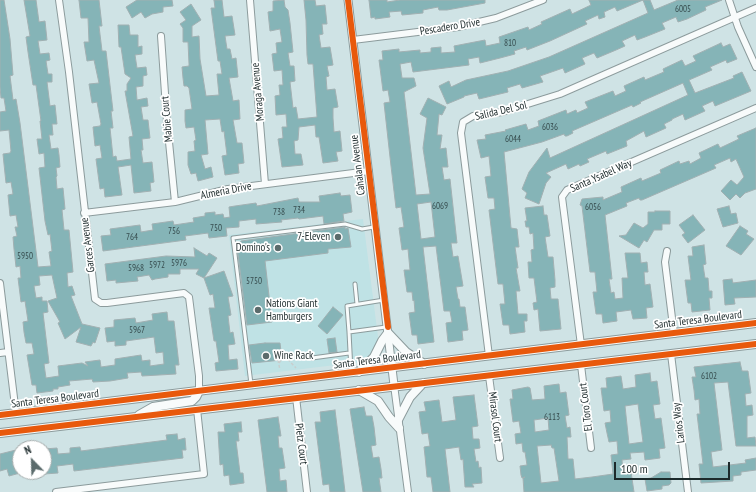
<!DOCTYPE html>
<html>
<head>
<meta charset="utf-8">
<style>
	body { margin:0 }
	#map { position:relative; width:756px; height:492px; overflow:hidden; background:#cfe3e5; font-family:"PT Sans Narrow",sans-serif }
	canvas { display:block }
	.north { position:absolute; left:12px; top:440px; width:40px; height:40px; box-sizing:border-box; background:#fff; border:1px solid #a4aaaa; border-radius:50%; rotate:337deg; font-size:11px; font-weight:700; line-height:16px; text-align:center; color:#1c2a2b }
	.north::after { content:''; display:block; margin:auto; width:14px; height:18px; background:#5b6b6c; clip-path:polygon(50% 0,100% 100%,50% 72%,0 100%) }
	.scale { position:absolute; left:614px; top:462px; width:116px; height:18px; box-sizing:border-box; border:2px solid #1c2a2b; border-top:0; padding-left:5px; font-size:12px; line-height:14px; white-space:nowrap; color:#1c2a2b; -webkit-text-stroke:3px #fff; paint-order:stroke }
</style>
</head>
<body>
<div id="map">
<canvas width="756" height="492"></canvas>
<div class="north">N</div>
<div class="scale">100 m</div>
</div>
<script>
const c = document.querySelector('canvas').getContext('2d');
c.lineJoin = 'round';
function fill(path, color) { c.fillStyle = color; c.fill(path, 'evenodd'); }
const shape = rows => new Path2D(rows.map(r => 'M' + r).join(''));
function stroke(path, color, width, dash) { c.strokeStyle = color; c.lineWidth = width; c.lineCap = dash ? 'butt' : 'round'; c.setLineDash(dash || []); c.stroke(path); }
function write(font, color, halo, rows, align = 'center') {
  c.font = font + ' "PT Sans Narrow",sans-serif'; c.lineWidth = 3.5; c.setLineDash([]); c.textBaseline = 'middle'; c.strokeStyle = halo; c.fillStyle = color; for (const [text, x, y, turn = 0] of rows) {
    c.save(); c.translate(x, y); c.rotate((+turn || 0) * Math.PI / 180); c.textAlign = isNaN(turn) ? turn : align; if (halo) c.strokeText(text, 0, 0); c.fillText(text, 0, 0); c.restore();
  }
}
fill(shape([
	[363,219,378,337,374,353,360,362,245,376,229,235]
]), '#bfe2e5');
const building = shape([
	[0,0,4,0,10,39,13,75,10,76,13,100,16,99,20,123,38,267,51,266,49,252,52,251,50,234,48,235,45,221,39,168,45,167,44,153,39,154,37,139,42,139,40,121,41,121,36,85,33,85,28,52,26,37,30,36,24,0,36,0,39,22,45,21,47,40,38,41,40,54,49,53,50,60,46,61,48,74,52,74,52,82,47,82,50,106,55,105,57,124,52,124,53,135,49,135,51,149,58,148,59,155,60,167,56,168,57,176,56,177,57,189,63,188,65,209,62,210,64,230,69,230,73,272,67,273,68,287,72,286,75,295,71,296,82,324,100,328,95,343,93,342,91,346,76,342,81,327,65,339,58,323,60,322,48,301,57,298,52,275,39,276,40,285,34,286,36,298,42,297,42,301,47,301,48,312,43,313,49,363,44,364,46,378,59,376,58,366,82,363,88,366,85,362,100,360,101,367,115,365,115,359,141,355,142,361,150,360,150,366,164,364,163,352,156,353,154,337,126,341,126,345,115,346,115,341,107,342,105,328,114,327,114,320,135,318,136,323,153,320,152,314,167,312,168,321,174,321,179,365,175,365,176,374,142,376,141,372,127,373,128,378,110,381,93,382,92,379,69,381,70,385,58,387,58,389,53,389,53,391,37,393,36,385,32,385,27,355,34,354,32,343,26,343,24,332,23,322,28,321,25,301,21,302,18,278,21,278,20,266,16,267,14,249,13,237,17,236,15,227,18,227,16,215,10,216,8,195,13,194,11,182,6,183,4,164,3,154,10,153,11,151,9,130,0,131,0,112,6,111,4,98,1,98,0,87,0,0],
	[79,0,99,0,102,26,99,26,102,51,106,51,113,111,111,111,113,128,110,128,113,157,116,156,117,161,131,159,129,137,133,136,125,91,127,91,127,84,131,78,125,74,121,47,119,47,118,25,129,25,130,35,138,35,138,47,142,46,142,54,135,55,137,68,146,67,147,75,143,76,143,86,136,87,137,100,147,98,148,106,141,107,143,120,148,120,150,138,142,139,143,150,141,150,143,163,152,162,154,182,150,183,151,191,134,193,131,165,118,167,122,195,105,197,104,188,100,189,96,159,102,158,100,145,95,146,93,127,100,126,101,124,97,102,92,103,89,84,99,83,94,60,87,61,84,42,89,42,88,18,81,18,79,0],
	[137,0,172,0,173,6,163,7,163,12,152,14,145,18,141,12,132,18,126,7,137,0],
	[214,0,222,0,224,17,232,16,235,35,225,36,227,49,230,49,232,59,236,58,238,77,229,78,233,101,239,100,240,119,233,120,237,143,242,143,244,163,238,164,239,173,225,175,222,156,227,155,224,131,222,132,220,119,205,120,208,154,201,155,205,169,211,167,213,177,198,181,196,173,191,174,188,165,188,152,195,151,194,141,196,140,194,127,186,128,185,121,185,110,192,109,189,88,187,86,184,86,183,78,182,67,189,66,189,64,188,42,183,42,183,28,180,24,186,20,180,12,191,4,201,20,192,26,192,37,199,36,200,59,206,96,219,95,217,74,222,74,220,61,218,61,211,8,215,8,214,0],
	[284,0,285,7,288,10,290,23,293,52,288,53,290,66,294,66,295,81,290,82,293,108,296,107,298,119,317,117,313,64,308,64,307,55,306,20,304,0,315,0,316,6,325,5,327,24,322,24,323,34,319,35,321,48,330,47,333,65,327,66,329,76,326,77,327,90,335,89,338,107,333,108,333,118,334,132,340,131,342,151,336,152,338,161,323,163,319,137,316,137,315,125,299,127,298,140,294,141,295,154,301,154,303,165,282,167,278,139,283,138,282,127,287,127,286,114,276,115,275,96,280,95,279,85,283,85,282,70,274,71,272,54,277,53,276,43,282,42,280,29,270,31,268,12,273,11,273,1,284,0],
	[369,0,387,0,387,2,400,0,485,0,485,3,447,10,439,10,438,7,423,10,423,13,402,15,401,11,389,12,390,17,375,19,375,17,371,18,369,0],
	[589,0,643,0,617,11,615,7,604,12,605,17,599,19,598,15,585,21,587,24,550,41,527,50,526,47,514,51,515,54,500,58,480,63,479,57,468,59,469,65,413,72,411,62,400,64,402,78,414,78,416,86,404,92,416,195,430,194,423,148,427,118,420,114,428,98,446,107,442,115,439,114,437,135,442,135,440,149,446,148,448,167,442,167,444,180,450,179,457,243,451,243,453,257,458,256,463,286,456,287,458,299,459,299,460,307,465,307,468,330,462,331,463,340,448,342,446,323,452,322,450,311,444,311,436,246,423,247,434,342,418,344,417,335,412,335,409,313,415,312,414,300,413,301,412,292,407,292,404,270,410,270,408,249,402,250,399,228,404,227,401,207,396,208,391,166,384,103,390,102,388,90,383,91,379,60,383,60,382,51,399,49,399,52,420,50,420,53,431,52,431,48,441,47,441,53,455,52,454,46,485,40,486,46,500,43,499,37,528,27,529,30,542,24,541,22,570,9,572,14,591,5,589,0],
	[431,202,435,237,421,239,417,204,431,202],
	[643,0,650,0,654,10,678,0,722,0,705,7,706,10,687,19,678,22,676,17,662,23,665,29,645,37,637,40,635,35,622,41,625,46,616,50,597,58,594,53,582,58,585,64,565,73,563,68,540,76,543,82,522,88,520,84,507,88,508,92,479,99,477,93,464,96,464,97,447,104,439,86,449,81,451,87,466,80,508,71,549,57,648,13,643,0],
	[721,43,723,47,730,44,737,59,727,63,726,60,710,67,712,70,689,80,695,93,734,78,733,76,742,72,751,91,715,106,713,101,702,106,705,111,685,120,683,114,672,119,672,120,664,124,666,128,646,137,644,131,626,141,627,146,607,154,606,151,587,159,589,162,580,166,579,164,568,169,566,164,546,173,551,177,546,183,539,204,525,198,527,193,522,189,529,172,547,148,550,158,688,95,683,83,640,102,641,103,633,107,632,105,572,131,573,133,567,136,565,136,564,134,542,142,504,152,511,228,517,229,519,247,515,247,518,268,516,268,520,291,516,291,518,314,527,314,527,321,524,321,525,332,510,334,509,325,503,325,500,304,505,304,503,284,498,284,489,210,495,209,494,198,488,198,485,177,491,176,489,156,481,158,477,140,486,139,485,135,506,131,505,130,526,124,528,130,539,126,538,121,566,110,567,114,576,110,577,113,588,108,585,102,613,91,615,96,626,91,624,86,644,77,645,80,664,72,663,69,682,60,685,66,696,61,693,56,721,43],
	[756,128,756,189,745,193,740,198,736,194,730,200,721,191,731,180,737,185,744,177,736,159,731,162,730,158,714,165,716,168,642,200,640,200,639,198,626,203,627,206,605,215,612,279,609,279,611,293,614,292,615,299,623,298,622,278,628,278,625,253,640,253,641,263,647,262,648,272,644,272,645,285,650,284,653,307,646,308,647,318,633,319,631,310,616,312,617,321,603,323,602,314,596,314,593,292,597,292,595,272,590,272,582,206,580,205,582,199,603,197,603,200,622,192,621,187,641,178,642,181,661,173,660,170,679,161,680,164,689,161,690,164,701,158,699,153,718,144,720,148,739,139,737,136,756,128],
	[340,193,341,196,350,195,352,212,343,214,344,221,324,224,323,216,299,219,298,218,281,220,282,222,256,224,256,219,239,221,239,227,226,228,227,236,209,238,208,233,185,236,186,240,103,251,101,236,111,235,110,229,140,225,141,232,153,230,152,224,173,221,174,225,194,222,193,218,205,216,205,213,215,212,215,215,223,214,224,218,230,217,229,207,235,206,256,203,257,206,298,198,299,202,320,202,319,196,340,193],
	[543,206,544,215,547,215,550,236,545,237,548,257,553,257,555,280,555,287,550,288,551,299,558,299,561,329,540,331,538,309,534,310,533,303,537,302,534,278,529,278,528,262,532,262,531,250,534,249,533,233,530,234,529,227,526,227,525,221,527,221,525,208,543,206],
	[729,206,731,214,736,213,738,223,723,227,717,209,729,206],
	[655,211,670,211,670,224,662,224,662,230,654,230,647,242,644,240,639,248,619,236,626,235,634,223,643,228,648,224,648,212,655,212,655,211],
	[693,215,705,230,688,243,682,235,685,233,679,225,693,215],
	[740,226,748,231,746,234,754,239,741,255,726,246,740,226],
	[345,227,345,229,348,228,351,247,328,249,328,253,265,261,272,322,247,325,237,246,241,241,345,227],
	[704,245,706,264,703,265,705,278,708,278,709,291,712,291,712,298,709,298,710,310,692,312,691,303,688,303,685,280,691,280,688,256,693,256,692,247,704,245],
	[194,248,207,256,209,253,217,258,204,278,224,271,233,296,228,297,231,315,228,316,230,333,233,332,235,344,228,345,229,360,237,359,238,369,216,371,215,363,219,362,216,341,214,341,209,308,215,308,213,294,210,295,204,278,196,274,199,269,180,269,180,274,168,274,168,277,155,279,152,280,149,275,137,277,138,281,116,283,116,280,107,281,105,264,166,256,195,257,194,248],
	[732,279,733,283,756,280,756,297,734,298,735,304,725,305,723,280,732,279],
	[333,307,343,315,327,334,318,326,333,307],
	[335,338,337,352,329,353,327,339,335,338],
	[265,343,280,343,282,360,252,363,249,345,265,343],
	[740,362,742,371,748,371,751,393,745,394,746,406,752,405,753,415,747,416,747,438,755,437,756,446,736,446,728,382,714,383,722,450,711,452,713,467,746,463,745,460,756,458,756,470,741,472,741,475,733,476,733,481,701,483,699,464,703,464,697,414,700,414,699,399,695,400,694,390,692,377,696,377,694,367,740,362],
	[650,373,651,382,657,381,660,404,653,405,655,419,661,418,665,448,659,449,660,458,645,460,644,452,630,453,631,459,622,460,623,473,631,472,634,492,524,492,523,478,525,477,522,478,521,475,520,466,527,465,525,452,523,452,522,443,516,444,515,434,521,433,519,421,513,422,510,399,513,399,512,390,528,387,530,388,532,400,545,399,544,386,559,384,560,393,566,392,569,415,565,416,567,428,570,427,571,437,567,437,568,459,573,459,575,479,592,477,613,474,611,455,618,454,617,441,609,442,607,433,605,423,611,422,610,410,604,411,601,388,607,388,606,378,621,376,623,389,636,387,635,375,650,373],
	[638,404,643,442,629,444,625,406,638,404],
	[548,418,549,430,535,432,534,420,548,418],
	[551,445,552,448,554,448,559,481,541,483,537,446,551,445],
	[474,395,478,426,472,427,473,439,479,439,480,448,474,449,476,462,478,461,479,468,481,467,482,483,472,484,474,487,465,487,463,459,461,460,459,447,445,449,450,492,433,492,431,477,427,477,425,456,424,447,430,446,428,433,422,434,419,412,426,411,424,402,439,400,442,422,456,420,453,397,474,395],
	[364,407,366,416,372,416,374,427,376,445,371,446,373,458,379,457,381,469,382,478,379,478,381,492,363,492,350,409,364,407],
	[335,410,340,450,345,492,330,492,329,484,323,485,315,422,321,422,320,412,335,410],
	[278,417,281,436,278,436,279,448,282,448,285,468,279,469,280,481,286,480,287,492,267,492,258,420,278,417],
	[241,422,242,432,238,432,239,441,236,441,240,473,243,473,244,483,230,485,229,475,224,476,223,464,220,465,218,432,225,432,224,424,241,422],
	[177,434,178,440,185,438,186,450,182,450,183,458,74,471,73,464,57,466,58,473,44,474,44,449,57,448,58,454,70,453,70,448,80,447,81,451,167,440,166,435,177,434],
	[20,449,20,473,9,476,7,469,0,471,0,454,20,449],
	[661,472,670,472,671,483,669,485,662,486,662,489,647,491,645,479,651,478,661,472]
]);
fill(building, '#85b4b7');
stroke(building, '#a1b0b2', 1);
const service = shape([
	[355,284,357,304],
	[349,332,347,306,384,300],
	[312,358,349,353],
	[351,371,349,332,386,327],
	[251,384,233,238,345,224,362,229,374,227]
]);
const minor = shape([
	[59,0,69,72,95,299,101,303,107,303,184,293,189,297,199,376,199,391],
	[250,0,265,184],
	[729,0,738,27,756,67],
	[161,36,167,122,175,202],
	[353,40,458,27,496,18,543,0],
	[84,213,175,202,228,189,369,171],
	[667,251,665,262,674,334],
	[0,283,16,414],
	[581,345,563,205,562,197,567,190,756,108],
	[0,353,8,352],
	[671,354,688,492],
	[489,356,461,133,463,122,473,116,502,112,560,94,756,8],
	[581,365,591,448],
	[489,376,500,458],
	[394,385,408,492],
	[296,397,307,492],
	[56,492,204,474,197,409]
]);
const tertiary = shape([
	[348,0,394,385]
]);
const secondary = shape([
	[359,372,374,357,382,341,388,333,406,352,424,364],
	[359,390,378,401,389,417,399,428],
	[0,415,756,323],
	[139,415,153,407,192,401,196,397,199,391],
	[398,420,410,397,423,383],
	[0,433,756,344]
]);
stroke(service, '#8c9b9c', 5);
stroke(minor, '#8c9b9c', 8);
stroke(tertiary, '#8c9b9c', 9);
stroke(secondary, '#8c9b9c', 10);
stroke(shape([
	[281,352,296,368],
	[278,360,280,370],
	[279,363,282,359,288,359]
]), '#c8cece', 1.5, [3, 2]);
stroke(service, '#f8fbfb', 3);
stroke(minor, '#f8fbfb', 6);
stroke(tertiary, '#f8fbfb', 7);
stroke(secondary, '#f8fbfb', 8);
stroke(shape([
	[348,0,388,327],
	[0,415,756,323],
	[0,433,756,344]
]), '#e8590c', 6);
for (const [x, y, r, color] of [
	[338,237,4,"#5b6b6c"],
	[278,248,4,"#5b6b6c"],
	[258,310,4,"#5b6b6c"],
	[266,356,4,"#5b6b6c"]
]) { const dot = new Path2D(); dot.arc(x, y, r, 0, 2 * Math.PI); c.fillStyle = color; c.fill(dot); stroke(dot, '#fff', 1.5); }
write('9px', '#364c4e', null, [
	["6005",683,9],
	["810",510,43],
	["6036",550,127],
	["6044",513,139],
	["6069",440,206],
	["6056",593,207],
	["734",299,210],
	["738",279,212],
	["750",216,228],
	["756",174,231],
	["764",132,237],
	["5950",25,256],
	["5976",179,263],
	["5972",157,265],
	["5968",136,268],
	["5750",254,281],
	["5967",137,330],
	["6102",709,376],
	["6113",552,417]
]);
write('11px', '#1c2a2b', '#fff', [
	["Pescadero Drive",450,27,-9],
	["Moraga Avenue",258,92,-95],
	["Salida Del Sol",501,111,-13],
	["Mabie Court",167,119,-95],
	["Cahalan Avenue",358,165,-97],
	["Santa Ysabel Way",601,176,-24],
	["Almeria Drive",226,191,-11],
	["Garces Avenue",88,245,-97],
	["Santa Teresa Boulevard",698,320,-7],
	["Santa Teresa Boulevard",377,360,-7],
	["Santa Teresa Boulevard",55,399,-7],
	["El Toro Court",586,407,-97],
	["Mirasol Court",495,417,83],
	["Larios Way",679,423,-97],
	["Pietz Court",301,444,83]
]);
write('11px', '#1c2a2b', '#fff', [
	["7-Eleven",330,237],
	["Domino's",270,248],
	["Nations Giant",266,304,"left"],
	["Hamburgers",266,317,"left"],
	["Wine Rack",274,356,"left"]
], 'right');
</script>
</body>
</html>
